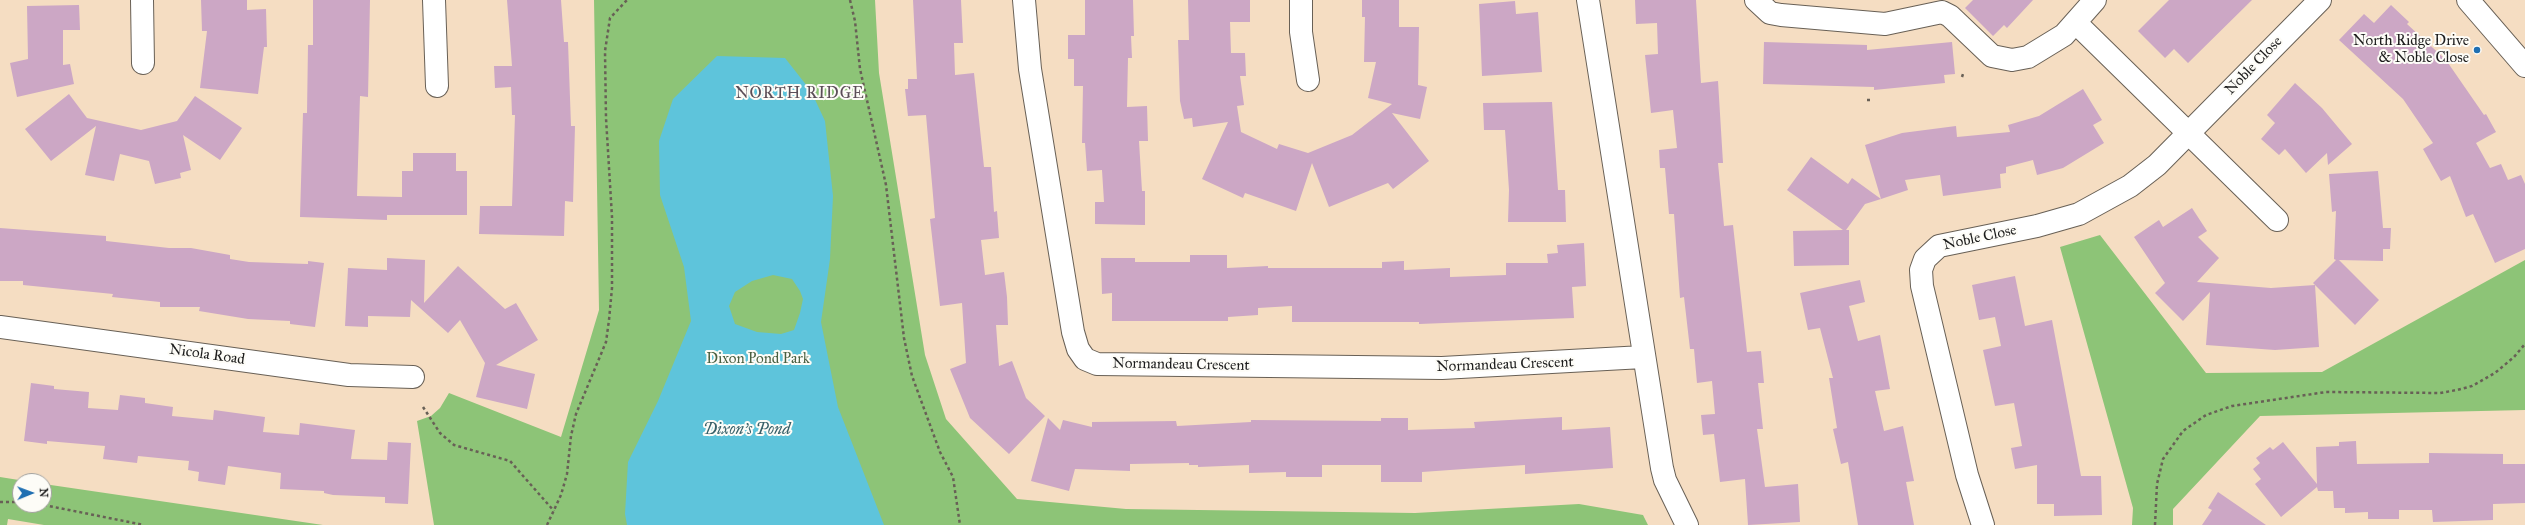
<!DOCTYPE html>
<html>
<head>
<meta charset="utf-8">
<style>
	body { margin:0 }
	#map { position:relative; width:2525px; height:525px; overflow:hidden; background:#f5ddc2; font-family:"IM FELL Great Primer",serif }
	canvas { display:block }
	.north { position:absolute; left:12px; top:473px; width:40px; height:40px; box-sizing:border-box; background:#fdfcf7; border:1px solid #a3a29f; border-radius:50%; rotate:89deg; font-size:11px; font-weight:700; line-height:16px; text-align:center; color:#1c1c1c }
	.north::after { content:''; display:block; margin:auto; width:14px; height:18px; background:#1f6fb2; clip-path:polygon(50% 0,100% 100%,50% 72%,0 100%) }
</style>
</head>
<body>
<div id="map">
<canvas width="2525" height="525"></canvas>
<div class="north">N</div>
</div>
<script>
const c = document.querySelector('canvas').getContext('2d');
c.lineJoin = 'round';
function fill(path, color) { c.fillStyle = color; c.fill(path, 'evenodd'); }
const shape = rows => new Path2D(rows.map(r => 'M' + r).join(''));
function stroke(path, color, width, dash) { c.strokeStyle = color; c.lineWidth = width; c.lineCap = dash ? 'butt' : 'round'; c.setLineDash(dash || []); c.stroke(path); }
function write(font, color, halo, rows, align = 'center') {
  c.font = font + ' "IM FELL Great Primer",serif'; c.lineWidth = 4; c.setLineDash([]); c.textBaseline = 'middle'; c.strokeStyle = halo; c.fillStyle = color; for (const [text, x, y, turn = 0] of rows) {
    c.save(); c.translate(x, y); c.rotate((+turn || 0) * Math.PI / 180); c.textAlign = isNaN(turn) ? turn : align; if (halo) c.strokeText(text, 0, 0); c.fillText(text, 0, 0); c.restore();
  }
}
fill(shape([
	[594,0,875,0,879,73,925,355,946,419,1017,499,1126,509,1415,513,1579,504,1643,515,1648,525,434,525,417,421,431,416,440,408,449,393,561,437,599,310],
	[2100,235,2206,373,2322,372,2525,260,2525,410,2260,416,2173,509,2173,525,2132,525,2133,508,2060,247],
	[0,477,25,481,20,481,20,505,44,505,44,484,323,525,44,525,8,519,7,525,0,525]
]), '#8dc477');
fill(shape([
	[717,56,785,58,811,91,825,121,833,196,830,259,821,322,838,407,884,525,627,525,625,514,628,462,658,401,691,321,684,267,660,195,659,141,673,99],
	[773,275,792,279,800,291,803,299,800,313,794,330,781,334,757,332,735,324,729,306,735,292,752,281]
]), '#5ec4db');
fill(shape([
	[201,0,247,0,247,10,266,9,267,47,264,47,258,94,200,88,207,31,202,31],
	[313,0,370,0,368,97,360,96,357,196,402,197,402,171,413,171,413,153,456,153,456,171,467,171,467,215,387,215,387,220,300,217,303,113,307,113,308,45,313,45],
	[507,0,561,0,564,42,568,42,571,126,575,126,573,202,565,201,564,236,479,234,480,206,512,206,515,115,512,115,511,87,495,88,494,66,512,66],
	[913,0,961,0,963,43,954,43,955,75,974,73,984,167,991,167,994,212,997,211,999,238,981,240,985,275,1004,272,1007,297,1008,325,996,325,999,366,1012,361,1026,398,1045,416,1009,454,970,418,950,369,966,363,962,303,940,306,930,219,935,218,926,115,908,116,905,89,908,89,908,79,917,79],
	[1085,0,1133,0,1134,36,1131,36,1132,58,1128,58,1127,107,1147,106,1148,141,1139,141,1142,191,1145,191,1145,225,1095,224,1095,202,1104,202,1102,170,1087,171,1085,143,1082,143,1083,86,1074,86,1074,59,1068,59,1068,35,1085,35],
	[1188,0,1250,0,1250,22,1230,22,1231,53,1245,53,1246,76,1240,76,1244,105,1237,106,1241,132,1277,149,1279,144,1308,153,1352,135,1392,104,1368,98,1376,62,1364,62,1365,17,1362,17,1362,0,1399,0,1399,27,1419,27,1418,85,1427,87,1420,119,1392,113,1429,161,1393,189,1388,183,1329,207,1312,163,1296,211,1245,193,1243,198,1202,179,1228,122,1193,127,1192,118,1184,119,1180,101,1178,40,1189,40],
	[1635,0,1696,0,1701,83,1718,81,1723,163,1718,163,1724,226,1733,225,1747,352,1761,351,1764,383,1758,383,1763,429,1757,429,1765,487,1798,484,1800,522,1748,525,1745,479,1720,482,1714,434,1703,435,1701,415,1715,414,1712,381,1697,383,1694,349,1690,349,1684,297,1680,298,1674,214,1669,214,1665,168,1660,168,1659,150,1677,148,1673,110,1651,113,1645,55,1658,54,1657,23,1636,24],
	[1973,0,2033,0,2007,28,2004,25,1993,36,1965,8],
	[2169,0,2252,0,2188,63,2174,49,2165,58,2138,31],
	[1515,1,1516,14,1538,12,1542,72,1482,76,1479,4],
	[79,5,80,30,63,30,63,65,70,64,74,84,17,97,10,63,28,59,27,6],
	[2391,5,2409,22,2407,24,2446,60,2484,115,2486,114,2496,132,2476,143,2490,168,2501,164,2508,180,2521,175,2525,184,2525,249,2495,263,2473,214,2466,217,2450,176,2441,181,2423,149,2433,143,2403,99,2339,40,2364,14,2374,23],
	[1764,42,1867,45,1867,50,1952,42,1955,74,1944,75,1945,83,1874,90,1874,87,1763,84],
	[2295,83,2322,108,2352,144,2328,165,2327,153,2306,173,2285,149,2279,155,2261,139,2275,123,2267,115],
	[2083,89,2102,120,2093,125,2104,143,2063,168,2037,175,2033,160,2006,167,2006,173,2000,174,2001,188,1943,196,1940,175,1905,180,1908,190,1881,199,1865,145,1902,133,1956,126,1957,137,2010,132,2008,125,2039,116],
	[69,94,87,118,141,130,177,121,195,96,242,128,220,160,183,135,191,170,180,173,181,178,155,184,149,161,120,154,114,181,85,175,96,126,51,161,25,129],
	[1552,102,1558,190,1565,190,1566,222,1508,222,1509,190,1505,130,1484,130,1483,103],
	[1811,157,1848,184,1852,178,1881,199,1865,204,1846,230,1849,230,1849,265,1794,266,1793,231,1843,230,1787,190],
	[2378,171,2383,228,2391,228,2390,249,2383,249,2383,261,2339,260,2379,300,2355,325,2315,285,2319,347,2275,350,2206,345,2210,292,2183,321,2155,293,2165,283,2134,237,2159,220,2163,227,2192,208,2207,231,2198,237,2219,258,2197,282,2271,288,2315,285,2313,283,2336,260,2334,259,2336,211,2332,212,2329,174],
	[0,228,106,236,106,241,169,248,191,248,230,255,230,259,249,262,308,264,308,261,324,263,315,327,290,324,290,321,248,319,199,311,200,307,160,307,160,302,112,297,113,294,23,285,23,281,0,281],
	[1584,243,1586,286,1572,287,1574,318,1419,324,1419,322,1292,322,1292,306,1258,308,1258,315,1228,317,1228,321,1112,321,1112,293,1102,294,1101,258,1135,258,1135,262,1190,262,1190,255,1227,255,1227,268,1268,266,1268,268,1382,268,1382,262,1404,261,1404,270,1450,268,1450,277,1506,275,1506,263,1548,263,1547,254,1558,253,1557,245],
	[387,258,425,260,424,303,458,266,505,309,516,303,538,340,496,365,535,374,527,409,476,397,485,363,460,320,448,333,411,300,410,317,368,316,368,327,345,326,348,268,387,270],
	[2015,276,2025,326,2052,320,2081,476,2101,476,2102,515,2054,516,2054,504,2037,504,2037,465,2015,469,2011,448,2022,446,2014,403,1995,406,1983,350,2001,346,1995,317,1979,320,1972,285],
	[1860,280,1865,302,1849,306,1858,341,1880,335,1890,389,1875,391,1884,431,1903,426,1914,481,1906,482,1914,525,1858,525,1848,462,1841,464,1833,429,1837,428,1829,378,1833,378,1820,328,1808,330,1800,293],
	[31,383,54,386,54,389,89,392,88,408,118,410,120,395,145,398,145,403,173,407,172,416,213,420,214,410,265,417,263,432,299,435,300,423,355,430,351,459,387,460,388,442,411,443,408,504,385,503,385,497,333,495,324,493,324,491,280,489,281,473,228,466,225,485,198,481,199,472,188,470,189,461,138,456,137,463,103,459,105,446,47,441,47,444,24,441],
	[1562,417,1562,430,1610,427,1613,468,1525,474,1525,465,1464,469,1422,472,1422,482,1381,482,1381,465,1322,465,1322,477,1286,477,1286,472,1249,473,1249,465,1198,467,1198,465,1189,465,1189,463,1130,464,1130,471,1075,469,1069,491,1031,481,1048,418,1060,430,1063,420,1092,427,1092,422,1176,421,1177,426,1251,422,1251,420,1381,421,1381,418,1408,418,1408,430,1475,428,1474,422],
	[2356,441,2357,464,2429,463,2429,453,2503,454,2503,464,2525,464,2525,503,2493,504,2493,520,2433,522,2432,510,2399,510,2399,519,2368,519,2368,512,2345,513,2345,508,2334,508,2333,491,2318,491,2317,487,2281,517,2255,484,2261,479,2253,469,2260,463,2256,458,2270,447,2273,450,2283,442,2317,484,2316,447,2339,446,2339,442],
	[2218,492,2266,525,2202,525,2212,510,2208,508]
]), '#cca7c5');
const minor = shape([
	[142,0,143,63],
	[434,0,437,86],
	[1024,0,1030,69,1073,332,1078,349,1085,359,1097,364,1442,368,1643,357],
	[1301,0,1301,32,1308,80],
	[1588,0,1662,468,1665,480,1687,525],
	[1756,0,1770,13,1781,15,1885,24,1942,12,1950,16,1992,56,2012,60,2028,57,2064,35,2095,0],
	[2468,0,2525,66],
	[2076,23,2277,220],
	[0,327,349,375,413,377],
	[1983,525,1967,475,1922,286,1921,270,1925,259,1939,246,2037,226,2079,214,2130,186,2157,165,2320,0]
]);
stroke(minor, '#686056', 24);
stroke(shape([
	[850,0,855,21,860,69,886,185,904,338,912,376,940,452,953,477,960,525],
	[1962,77,1963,74],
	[1867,100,1870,100],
	[423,407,440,433,454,445,510,461,554,511],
	[0,502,20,502],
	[44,505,144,525],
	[547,525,561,495,567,474,571,436,576,414,606,342,609,320,612,288,612,217,606,118,605,51,610,18,627,0],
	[2155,525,2157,484,2163,459,2183,431,2206,415,2232,406,2326,392,2440,393,2457,390,2472,386,2495,373,2514,357,2525,344]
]), '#686056', 2.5, [3, 3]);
stroke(minor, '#fff', 22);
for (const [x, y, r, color] of [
	[2477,50,4,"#1f6fb2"]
]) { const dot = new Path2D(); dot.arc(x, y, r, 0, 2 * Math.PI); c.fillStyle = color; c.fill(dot); stroke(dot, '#fdfcf7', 1.5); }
write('15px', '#1c1c1c', '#fdfcf7', [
	["North Ridge Drive",2469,41],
	["& Noble Close",2469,58]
], 'right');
write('15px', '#1c1c1c', '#fdfcf7', [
	["Noble Close",2254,66,-46],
	["Noble Close",1980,238,-12],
	["Nicola Road",207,355,8],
	["Normandeau Crescent",1181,365,1],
	["Normandeau Crescent",1505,365,-2]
]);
write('15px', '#495f40', '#fdfcf7', [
	["Dixon Pond Park",758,359]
]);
c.letterSpacing = '1px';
write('16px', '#5a4d57', '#fdfcf7', [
	["NORTH RIDGE",800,94]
]);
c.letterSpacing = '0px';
write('italic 16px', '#365f68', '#fdfcf7', [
	["Dixon's Pond",747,430]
]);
</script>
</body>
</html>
